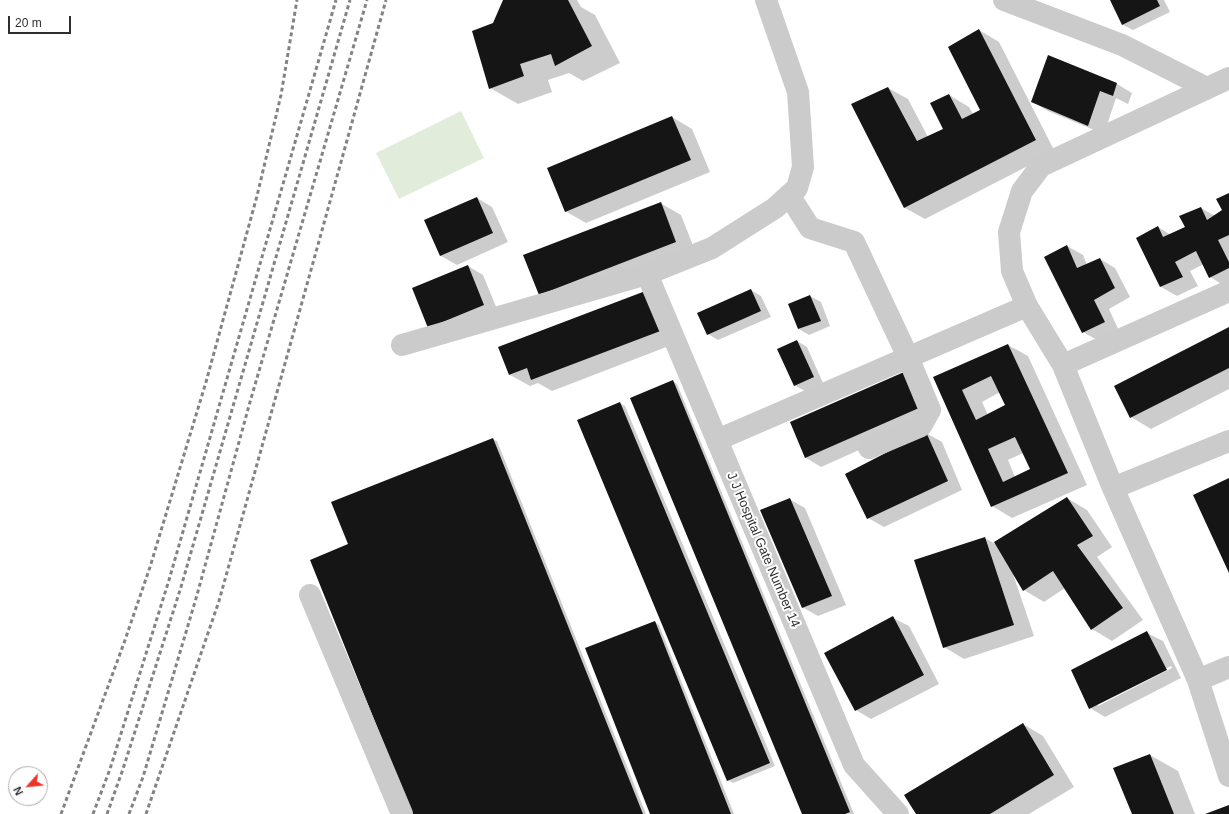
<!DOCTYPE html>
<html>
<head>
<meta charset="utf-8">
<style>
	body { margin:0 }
	#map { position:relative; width:1229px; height:814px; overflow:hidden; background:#fff; font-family:Arial,sans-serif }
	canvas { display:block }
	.north { position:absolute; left:8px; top:766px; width:40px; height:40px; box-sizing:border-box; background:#fff; border:1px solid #ababab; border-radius:50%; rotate:243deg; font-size:11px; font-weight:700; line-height:16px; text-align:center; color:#2e2e2e }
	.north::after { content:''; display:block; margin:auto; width:14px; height:18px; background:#ef3427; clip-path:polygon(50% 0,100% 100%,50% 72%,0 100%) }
	.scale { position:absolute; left:8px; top:16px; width:63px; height:18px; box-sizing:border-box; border:2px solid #2e2e2e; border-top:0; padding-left:5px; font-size:12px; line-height:14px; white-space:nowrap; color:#2e2e2e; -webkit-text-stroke:3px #fff; paint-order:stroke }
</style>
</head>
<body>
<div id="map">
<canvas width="1229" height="814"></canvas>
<div class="north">N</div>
<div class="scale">20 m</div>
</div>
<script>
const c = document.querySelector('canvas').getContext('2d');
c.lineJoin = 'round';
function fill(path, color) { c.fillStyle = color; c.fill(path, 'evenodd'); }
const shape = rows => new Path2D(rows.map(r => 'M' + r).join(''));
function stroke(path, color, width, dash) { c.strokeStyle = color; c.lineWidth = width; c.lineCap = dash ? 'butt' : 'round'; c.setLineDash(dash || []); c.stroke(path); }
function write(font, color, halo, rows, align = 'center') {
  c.font = font + ' Arial,sans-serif'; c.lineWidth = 4; c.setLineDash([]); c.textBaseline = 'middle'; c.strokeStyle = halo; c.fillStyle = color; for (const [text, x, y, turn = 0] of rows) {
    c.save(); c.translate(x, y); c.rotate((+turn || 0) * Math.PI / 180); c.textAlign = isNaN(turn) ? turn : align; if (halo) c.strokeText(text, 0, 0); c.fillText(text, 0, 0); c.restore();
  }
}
fill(shape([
	[461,111,484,158,399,199,376,153]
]), '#e2ecdb');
fill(shape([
	[504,0,577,0,581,7,595,15,620,63,583,81,569,73,548,80,552,92,518,104,490,88,494,24],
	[1111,0,1164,0,1170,12,1133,30,1123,25],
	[979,30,999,42,1055,152,925,219,905,208,888,88,908,99,928,137,944,129,949,95,969,107,973,114,981,110],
	[1049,56,1117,84,1132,93,1128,104,1116,98,1104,134,1048,111,1032,102],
	[672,117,692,129,710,172,586,223,565,211],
	[1229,194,1229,284,1225,286,1210,277,1204,264,1190,271,1198,286,1177,296,1161,287,1137,238,1158,227,1171,235,1187,227,1181,216,1201,208,1215,216,1224,210],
	[477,198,492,207,508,242,457,265,441,256,425,220],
	[660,203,681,215,696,253,539,294],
	[1067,246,1083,255,1087,265,1100,259,1115,268,1130,297,1109,309,1119,331,1099,341,1083,332],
	[468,266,483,275,499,314,429,327],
	[751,290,761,296,771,317,718,340,708,334],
	[810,296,821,302,830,326,809,335,799,329,790,305],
	[668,302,682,341,552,391,538,383,530,386,510,375],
	[1229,328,1229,389,1151,429,1131,417],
	[797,341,807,347,823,383,805,391,794,385],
	[1008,345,1028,356,1087,485,1012,518,992,506,934,377],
	[1000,392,1007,406,988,415,982,402],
	[1023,453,1031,470,1015,477,1008,460],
	[904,373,933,417,821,467,806,458,792,422],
	[673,381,677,384,854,814,803,814],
	[620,403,625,406,775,766,733,783,728,780],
	[926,433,942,442,962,490,884,527,868,518],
	[492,439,497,441,646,814,413,814,349,545],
	[1067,498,1087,510,1112,547,1097,557,1143,620,1112,641,1092,629,1065,588,1044,602,1024,590,1013,574,1034,636,964,659,944,647,985,538,997,545],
	[789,499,805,508,846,605,818,616,802,607],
	[893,618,909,626,939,684,871,719,856,710],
	[655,622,659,625,734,814,651,814],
	[1147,633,1163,641,1181,678,1105,717,1090,708],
	[1171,666,1172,668,1098,706,1098,703],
	[1023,724,1043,736,1074,787,1029,814,917,814],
	[1150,755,1178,771,1195,814,1133,814]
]), '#0003');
fill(shape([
	[503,0,568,0,592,46,555,66,551,54,520,64,524,76,489,89,472,31,493,23],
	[1110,0,1157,0,1160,6,1122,25],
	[979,29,1036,140,904,208,851,104,888,87,917,141,943,129,930,103,949,94,962,119,980,110,948,47],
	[1048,55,1117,83,1113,96,1100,91,1088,126,1031,102],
	[672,116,691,160,565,212,547,168],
	[1229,193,1229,235,1218,240,1229,262,1229,268,1209,278,1196,251,1175,262,1183,277,1160,287,1136,238,1158,226,1163,237,1185,227,1179,216,1201,207,1207,220,1222,210,1216,199],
	[477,197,493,233,440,256,424,220],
	[661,202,676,242,539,295,523,255],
	[1067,245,1077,268,1100,258,1115,288,1094,300,1105,322,1082,333,1044,257],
	[468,265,484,305,428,328,412,288],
	[751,289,761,311,707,335,697,313],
	[648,290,663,330,531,380,527,368,509,375,498,347],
	[810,295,821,321,798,329,788,304],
	[1229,327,1229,368,1130,418,1114,386],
	[797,340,814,377,794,386,777,349],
	[1008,344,1068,473,991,507,933,377],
	[991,376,1005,405,976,420,962,390],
	[1015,437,1030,469,1003,482,988,449],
	[904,372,919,408,805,458,790,422],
	[673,380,850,812,845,814,802,814,630,398],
	[620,402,770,763,727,781,577,420],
	[926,432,948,481,867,519,845,474],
	[493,438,643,814,412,814,310,560,348,544,331,502],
	[1229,478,1229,573,1193,495],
	[1067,497,1093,536,1077,545,1123,608,1091,630,1053,571,1023,591,994,542],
	[790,498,832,596,802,608,760,510],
	[985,537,1014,625,943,648,914,560],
	[893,616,924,675,855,711,824,653],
	[655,621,731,814,650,814,585,648],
	[1147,631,1167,670,1089,709,1071,670],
	[1023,723,1054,775,990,814,916,814,904,795],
	[1150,754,1174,814,1132,814,1113,768],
	[1229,805,1229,814,1205,814]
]), '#151515');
stroke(shape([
	[1004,0,1122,45,1207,88],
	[1229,78,1041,166,1022,191,1009,232,1012,271,1027,306,1063,365,1113,488,1198,680,1229,776],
	[789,195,810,228,854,242,908,357,930,410,921,426,869,448],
	[647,274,854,765,898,814],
	[402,345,647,274,712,248,775,208,797,188,803,167,798,92,766,0],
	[1063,365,1229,291],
	[717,440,1027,306],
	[1113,488,1229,441],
	[310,595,402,814],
	[1198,680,1229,667]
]), '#cbcbcb', 22);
stroke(shape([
	[61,814,124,643,150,567,206,382,257,196,281,95,297,0],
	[93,814,110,769,169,580,336,0],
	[107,814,123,769,181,587,350,0],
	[129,814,143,777,197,595,250,402,367,0],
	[146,814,219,601,386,0]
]), '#838383', 3, [4, 3]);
write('13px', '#2e2e2e', '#fff', [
	["J J Hospital Gate Number 14",763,550,67]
]);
</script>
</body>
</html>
